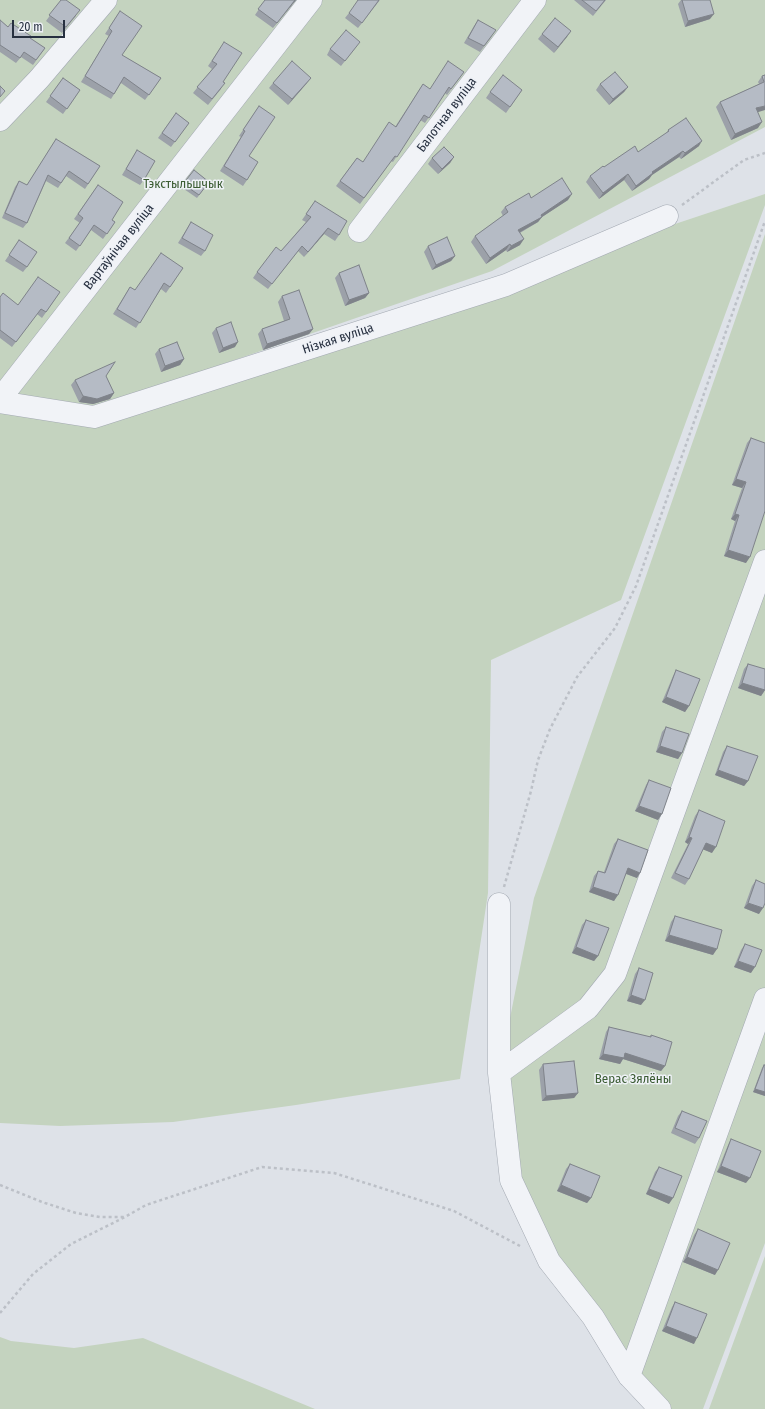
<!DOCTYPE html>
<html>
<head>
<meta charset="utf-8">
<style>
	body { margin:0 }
	#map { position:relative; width:765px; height:1409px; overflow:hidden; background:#dee2e8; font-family:"Fira Sans Condensed",sans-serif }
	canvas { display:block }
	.scale { position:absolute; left:12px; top:20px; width:53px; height:18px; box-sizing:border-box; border:2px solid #273040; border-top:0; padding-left:5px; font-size:12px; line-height:14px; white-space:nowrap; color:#273040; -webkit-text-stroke:3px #eef1f6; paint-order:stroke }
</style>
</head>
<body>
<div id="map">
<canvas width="765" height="1409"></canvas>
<div class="scale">20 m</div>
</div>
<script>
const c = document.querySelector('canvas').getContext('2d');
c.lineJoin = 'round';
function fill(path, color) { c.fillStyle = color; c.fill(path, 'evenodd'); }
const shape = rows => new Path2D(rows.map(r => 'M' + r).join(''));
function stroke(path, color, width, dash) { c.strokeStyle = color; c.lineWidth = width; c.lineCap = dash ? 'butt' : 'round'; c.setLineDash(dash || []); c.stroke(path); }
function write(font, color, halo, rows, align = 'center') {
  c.font = font + ' "Fira Sans Condensed",sans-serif'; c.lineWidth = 3; c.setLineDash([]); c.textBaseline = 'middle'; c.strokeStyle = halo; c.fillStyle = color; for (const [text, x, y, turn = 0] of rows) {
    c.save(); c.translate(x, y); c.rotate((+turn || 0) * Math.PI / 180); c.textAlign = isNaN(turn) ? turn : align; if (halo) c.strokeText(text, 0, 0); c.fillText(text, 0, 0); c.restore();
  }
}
fill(shape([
	[0,0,765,0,765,127,492,271,93,409,0,398],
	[765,194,765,205,621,600,491,660,488,893,460,1079,296,1105,173,1122,60,1126,0,1123,0,402,94,417,506,285,675,224],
	[765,234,765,1243,703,1409,660,1409,629,1376,511,1180,499,1073,534,898],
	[765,1256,765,1409,709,1409],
	[0,1337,11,1341,74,1348,143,1338,315,1409,0,1409]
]), '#c4d3bf');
const minor = shape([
	[0,120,39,79,106,0],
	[359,231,535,0],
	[0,399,311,0],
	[0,402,94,417,506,285,667,216],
	[499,904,499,1073,511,1180,549,1261,593,1317,629,1376,660,1409],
	[499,1073,588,1008,615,974,765,561],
	[629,1376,765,999]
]);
stroke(minor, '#a3a9b2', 23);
stroke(shape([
	[682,205,744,160,765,153],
	[504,887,531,791,538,760,550,729,577,677,615,628,636,586,765,221],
	[0,1185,42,1202,76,1213,100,1217,124,1217],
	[0,1313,33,1274,71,1244,125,1217,146,1205,262,1167,334,1173,454,1211,520,1246]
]), '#bcc0c7', 2.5, [3, 3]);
stroke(minor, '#f1f3f7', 22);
fill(shape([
	[61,0,76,16,62,33,46,21],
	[265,0,296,0,273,28,255,15],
	[380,0,358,28,345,18,349,13],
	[574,0,606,0,593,16],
	[681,0,710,0,710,19,685,27,678,4],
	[120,11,122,55,161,78,145,100,121,83,111,99,81,82,109,36,105,34],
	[0,20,8,27,30,38,45,48,33,65,21,57,16,63,0,52],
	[478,20,492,36,480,52,464,43,474,26],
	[571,31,554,53,538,39,542,34],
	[221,47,223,82,221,89,208,105,193,93,212,69,208,66],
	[356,47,341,66,327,55,330,49],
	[464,72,447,95,445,93,425,123,420,120,393,162,391,161,360,204,336,186,357,158,363,162,395,127,423,84,429,89],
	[765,75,758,112,758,128,731,140,716,107,720,102,759,84,758,82,762,76],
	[63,78,80,90,63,114,46,102],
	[273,83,307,83,288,105,269,88],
	[600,84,628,87,624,92,609,105,596,90],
	[522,90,506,113,486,98,490,92],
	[259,106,249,156,247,180,243,186,220,171,241,137,239,136],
	[176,113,189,123,171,147,158,138],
	[668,130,699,146,681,159,679,157,652,175,649,179,632,191,624,180,599,199,586,182,590,176,604,167,638,152,666,134],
	[56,139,100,166,85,189,66,176,58,188,46,181,27,223,23,228,2,218,15,187,19,181,27,185],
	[137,150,144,180,140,185,122,175],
	[454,157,450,163,438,174,428,164,432,158],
	[194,170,209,182,197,198,181,187],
	[98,185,112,220,115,222,103,239,91,230,76,251,65,243,80,223,74,219],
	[531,198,568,200,542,217,538,222,520,233,520,245,507,252,506,250,486,264,471,242,475,236,503,216,501,212,505,207],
	[315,201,339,235,335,241,324,234,304,257,298,251,268,289,253,278,257,272,281,251,306,222,302,220],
	[191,222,205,251,201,256,178,243],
	[19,240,27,267,23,272,5,261],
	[428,246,455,256,451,261,432,270,424,252],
	[183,268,166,293,161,289,136,328,113,314,130,287,135,290],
	[339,273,369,293,365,298,345,306,335,278],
	[60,292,42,318,37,314,12,347,0,338,0,297,18,305],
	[282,296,313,329,309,334,263,350,258,334,262,329,284,321,278,302],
	[216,328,235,347,219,353,212,333],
	[159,349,184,359,180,365,161,372,155,354],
	[106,376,114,393,110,399,93,404,79,402,71,385,75,380],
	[751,438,746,563,724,556,735,521,731,519,742,488,732,485,747,443],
	[748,664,765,690,761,696,738,688,744,669],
	[676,670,689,706,685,712,662,702,673,676],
	[666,727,682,753,678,759,656,752,662,732],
	[727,746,748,781,744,786,715,775,723,752],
	[649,780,658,820,635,811,646,785],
	[699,810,712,853,703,849,689,879,685,885,671,878,688,844,685,842,695,816],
	[618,839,637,878,626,874,614,901,589,892,594,876,598,871,604,872,614,844],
	[756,880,759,914,744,908,752,886],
	[675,916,713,955,665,941,671,922],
	[586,920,598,956,594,961,572,953,582,925],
	[745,944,751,973,734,967,741,950],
	[639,968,641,1005,627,1001,635,974],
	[609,1027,650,1037,651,1035,665,1066,661,1071,623,1059,620,1064,599,1059,606,1032],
	[543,1064,578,1093,574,1098,542,1101,539,1070],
	[764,1065,765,1065,765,1096,753,1092,762,1068],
	[682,1111,699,1138,695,1144,671,1133,678,1116],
	[731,1139,746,1183,717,1172,728,1145],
	[570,1164,591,1198,587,1203,557,1191,566,1169],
	[659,1167,669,1204,646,1194,655,1172],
	[698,1229,715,1275,683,1262,694,1235],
	[675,1302,694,1344,662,1331,672,1307]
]), '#9ca1a9');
fill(shape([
	[295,0,296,0,273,28,277,23],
	[714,14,710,19,685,27,688,21],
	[571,31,567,37,554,53,558,47],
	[311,78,307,83,288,105,292,99],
	[628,87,624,92,609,105,613,99],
	[765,106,765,110,752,114,756,108],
	[762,122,758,128,731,140,735,134],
	[702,141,699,146,681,159,685,153],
	[683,151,679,157,652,175,649,179,632,191,636,186,652,172],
	[454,157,450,163,438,174,442,169],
	[628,174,624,180,599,199,603,193],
	[572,194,568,200,542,217,538,222,515,235,518,230],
	[328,228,324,234,304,257,308,252],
	[524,239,520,245,507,252,511,246],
	[510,244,506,250,486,264,490,258],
	[455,256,451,261,432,270,436,265],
	[369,293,365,298,345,306,349,300],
	[313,329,309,334,263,350,267,344],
	[238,342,235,347,219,353,223,348],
	[184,359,180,365,161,372,165,366],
	[114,393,110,399,93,404,79,402,83,396],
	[736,479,746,482,742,488,732,485],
	[735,514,739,515,735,521,731,519],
	[728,550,750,557,746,563,724,556],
	[742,683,765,690,761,696,738,688],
	[666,697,689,706,685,712,662,702],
	[660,746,682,753,678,759,656,752],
	[718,770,748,781,744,786,715,775],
	[639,806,662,814,658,820,635,811],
	[689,837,692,838,688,844,685,842],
	[706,843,716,847,712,853,702,849],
	[628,868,640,873,637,878,624,873],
	[593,887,618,895,614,901,589,892],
	[748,903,763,908,759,914,744,908],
	[669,935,717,949,713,955,665,941],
	[576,947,598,956,594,961,572,953],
	[738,961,755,967,751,973,734,967],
	[631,995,645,1000,641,1005,627,1001],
	[625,1053,665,1066,661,1071,623,1059,620,1064,599,1059,603,1054],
	[755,1089,765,1092,765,1096,753,1092],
	[578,1093,574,1098,542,1101,546,1096],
	[721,1166,750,1178,746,1183,717,1172],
	[561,1185,591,1198,587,1203,557,1191],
	[649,1189,673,1198,669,1204,646,1194],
	[687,1257,718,1270,715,1275,683,1262],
	[666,1326,697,1338,694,1344,662,1331]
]), '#7f838a');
const building = shape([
	[61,0,66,0,80,10,66,27,49,15,61,0],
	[265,0,295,0,277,23,258,9,265,0],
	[358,0,379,0,362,23,349,13,358,0],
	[582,0,605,0,596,11,582,0],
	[682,0,710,0,714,14,688,21,682,0],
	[120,11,142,26,122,55,161,78,149,95,124,77,114,94,85,76,112,31,109,28,120,11],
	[555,18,571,31,558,47,542,34,555,18],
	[0,20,8,27,11,23,31,36,30,38,45,48,36,60,24,52,20,58,0,45,0,20],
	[478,20,496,30,484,46,468,38,478,20],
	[346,30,360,42,345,61,330,49,346,30],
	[224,42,242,53,223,82,225,83,212,99,197,87,217,64,212,61,224,42],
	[292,61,311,78,292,99,273,83,292,61],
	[448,61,464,72,451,89,449,87,429,118,424,115,397,157,395,156,364,198,340,181,357,158,363,162,389,122,396,127,423,84,430,89,448,61],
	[615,72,628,87,613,99,600,84,615,72],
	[503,75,522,90,510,107,490,92,503,75],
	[765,75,765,106,756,108,762,122,735,134,720,102,764,82,762,76,765,75],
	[63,78,80,90,67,109,50,96,63,78],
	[0,86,5,91,0,97,0,86],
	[259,106,275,117,249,156,258,162,247,180,224,166,245,131,243,130,259,106],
	[176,113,189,123,175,142,162,133,176,113],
	[686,118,702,141,685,153,683,151,652,172,653,173,636,186,628,174,603,193,590,176,603,166,604,167,635,146,638,152,669,131,668,130,686,118],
	[56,139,100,166,88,184,69,171,61,183,48,175,27,223,5,213,19,181,27,185,56,139],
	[444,147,454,157,442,169,432,158,444,147],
	[137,150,155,161,144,180,126,169,137,150],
	[194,170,209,182,199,195,183,184,194,170],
	[562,178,572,194,541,215,542,217,518,230,524,239,511,246,510,244,490,258,475,236,508,212,505,207,529,193,531,198,562,178],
	[98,185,123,202,112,220,115,222,107,234,94,225,80,246,69,238,83,218,78,214,98,185],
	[315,201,347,221,339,235,328,228,308,252,302,246,272,284,257,272,276,247,281,251,311,217,306,214,315,201],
	[191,222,213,235,205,251,182,238,191,222],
	[447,237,455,256,436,265,428,246,447,237],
	[19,240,37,252,27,267,9,255,19,240],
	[161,253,183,268,170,287,164,283,140,323,117,309,130,287,135,290,161,253],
	[359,265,369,293,349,300,339,273,359,265],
	[38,277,60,292,46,312,41,309,16,342,0,330,0,297,3,293,18,305,38,277],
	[299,290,313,329,267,344,262,329,290,319,282,296,299,290],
	[231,322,238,342,223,348,216,328,231,322],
	[177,342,184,359,165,366,159,349,177,342],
	[115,362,106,376,114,393,97,399,83,396,75,380,115,362],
	[751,438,765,443,765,511,750,557,728,550,739,515,735,514,746,482,736,479,751,438],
	[748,664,765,669,765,690,742,683,748,664],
	[676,670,700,679,689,706,666,697,676,670],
	[666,727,689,734,682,753,660,746,666,727],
	[727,746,758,756,748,781,718,770,727,746],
	[649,780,671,788,662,814,639,806,649,780],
	[699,810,725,821,716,847,706,843,689,879,675,873,692,838,689,837,699,810],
	[618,839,648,850,640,873,628,868,618,895,593,887,598,871,605,873,618,839],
	[756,880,765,884,765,903,763,908,748,903,756,880],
	[675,916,722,930,717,949,669,935,675,916],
	[586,920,609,928,598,956,576,947,586,920],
	[745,944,762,950,755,967,738,961,745,944],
	[639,968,653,973,645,1000,631,995,639,968],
	[609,1027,651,1037,651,1035,672,1042,665,1066,625,1053,624,1058,603,1054,609,1027],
	[574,1061,578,1093,546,1096,543,1064,574,1061],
	[764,1065,765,1065,765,1092,755,1089,764,1065],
	[682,1111,707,1121,699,1138,675,1128,682,1111],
	[731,1139,761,1151,750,1178,721,1166,731,1139],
	[570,1164,600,1176,591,1198,561,1185,570,1164],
	[659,1167,682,1176,673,1198,649,1189,659,1167],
	[698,1229,730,1243,718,1270,687,1257,698,1229],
	[675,1302,707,1314,697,1338,666,1326,675,1302]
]);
fill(building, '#b5bbc5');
stroke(building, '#7f838a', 1);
write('13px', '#273040', '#eef1f6', [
	["Балотная вуліца",447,115,-53],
	["Вартаўнічая вуліца",119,247,-52],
	["Нізкая вуліца",338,339,-18]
]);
write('13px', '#3b5c33', '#eef1f6', [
	["Тэкстыльшчык",183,184],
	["Верас Зялёны",633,1079]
]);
</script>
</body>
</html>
